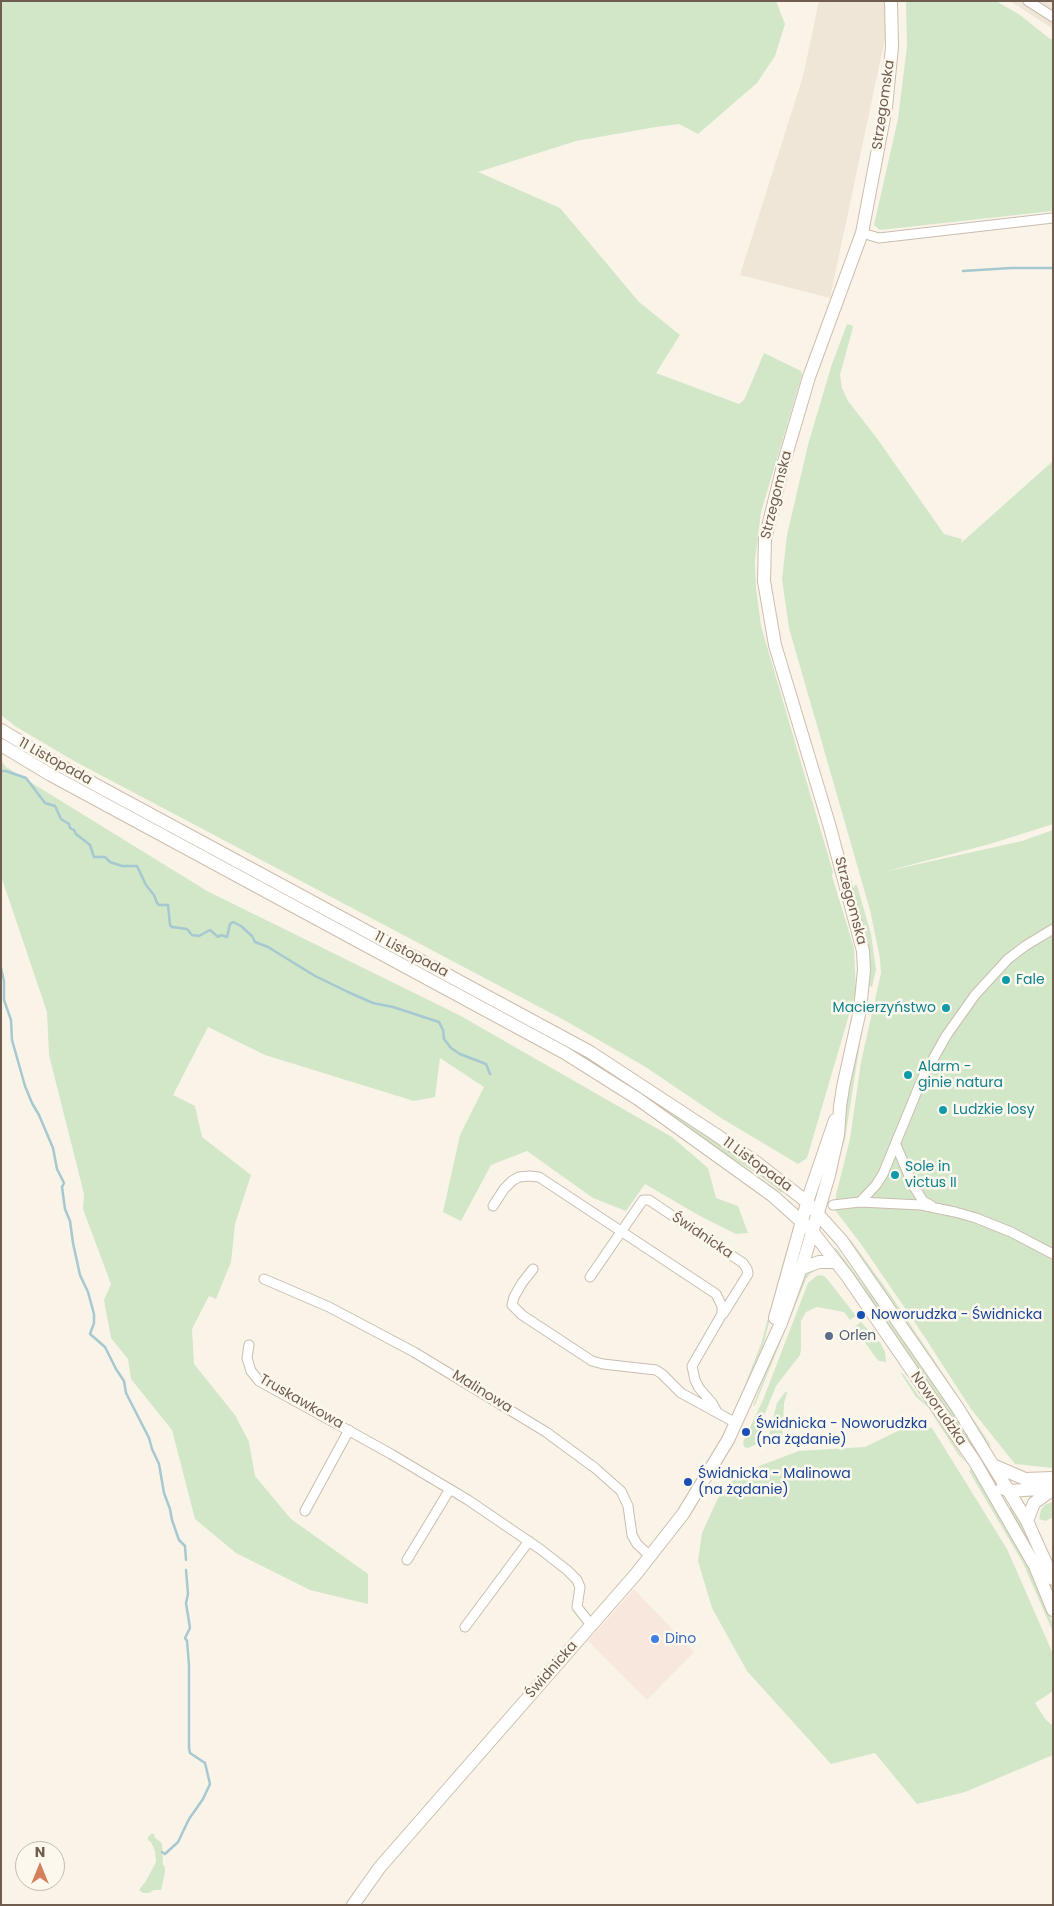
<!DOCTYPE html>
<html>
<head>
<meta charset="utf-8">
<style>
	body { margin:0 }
	#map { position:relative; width:1054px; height:1906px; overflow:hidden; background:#faf4e8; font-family:Poppins,sans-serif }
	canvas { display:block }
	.frame { position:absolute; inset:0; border:2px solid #705d4f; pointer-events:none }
	.north { position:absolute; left:15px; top:1841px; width:50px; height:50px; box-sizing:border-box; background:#fdf8ee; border:1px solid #c5baae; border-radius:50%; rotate:0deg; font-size:14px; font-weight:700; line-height:20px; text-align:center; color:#705d4f }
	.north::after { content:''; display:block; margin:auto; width:18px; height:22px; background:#d4805c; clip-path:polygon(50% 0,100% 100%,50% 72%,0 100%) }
</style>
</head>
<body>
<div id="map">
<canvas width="1054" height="1906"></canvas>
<div class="frame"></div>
<div class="north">N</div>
</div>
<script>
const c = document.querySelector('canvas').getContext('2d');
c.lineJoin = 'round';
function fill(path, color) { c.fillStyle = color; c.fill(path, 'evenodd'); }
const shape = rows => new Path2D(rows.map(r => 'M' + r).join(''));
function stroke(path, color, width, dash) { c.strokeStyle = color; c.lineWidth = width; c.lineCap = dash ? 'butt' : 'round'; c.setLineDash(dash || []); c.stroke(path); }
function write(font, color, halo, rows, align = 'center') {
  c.font = font + ' Poppins,sans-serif'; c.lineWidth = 5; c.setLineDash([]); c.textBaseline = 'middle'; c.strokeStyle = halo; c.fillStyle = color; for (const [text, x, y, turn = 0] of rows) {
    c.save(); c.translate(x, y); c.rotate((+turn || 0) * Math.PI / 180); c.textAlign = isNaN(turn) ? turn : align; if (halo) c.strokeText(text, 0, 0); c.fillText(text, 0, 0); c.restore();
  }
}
fill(shape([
	[819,1,893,1,830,298,740,275,803,76],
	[1010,1,1053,1,1053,29]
]), '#f0e6d7');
fill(shape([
	[634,1589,694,1652,647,1700,588,1641]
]), '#f8e7dd');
fill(shape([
	[1,1,776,1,785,24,775,56,757,83,698,134,679,124,656,127,576,141,478,172,560,208,639,302,680,335,656,373,739,404,744,400,764,353,801,371,802,375,761,512,755,561,756,588,761,626,833,872,832,876,854,948,856,991,807,1158,798,1164,721,1118,644,1066,564,1020,74,761,15,726,1,715],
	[906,1,996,1,1020,15,1050,39,1053,39,1053,211,880,230,874,225,898,119,907,46],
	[847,324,853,326,852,331,840,375,842,388,848,401,876,437,944,534,962,539,961,543,1053,461,1053,824,990,844,883,872,1022,841,1053,830,1053,1468,1015,1464,971,1409,924,1336,861,1244,835,1210,836,1195,850,1139,861,1062,881,973,880,958,870,910,789,628,782,579,787,535,808,445,831,367],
	[1,736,564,1042,675,1113,784,1189,782,1193,759,1175,714,1147,673,1117,46,767,1,740],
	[1,761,6,767,207,891,459,1015,672,1137,708,1168,716,1198,738,1206,748,1233,736,1234,700,1216,645,1184,626,1211,593,1198,527,1151,491,1165,461,1221,443,1212,460,1135,484,1087,440,1058,435,1097,414,1101,265,1055,208,1027,173,1095,195,1106,202,1137,251,1175,235,1224,231,1262,216,1299,209,1296,192,1329,194,1364,235,1415,249,1442,255,1476,291,1519,368,1574,368,1604,310,1590,236,1553,195,1519,172,1430,131,1379,128,1359,111,1338,104,1300,111,1284,83,1209,84,1194,49,1055,47,1012,1,876],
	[855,885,857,885,871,934,876,970,872,987,867,984,853,890],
	[860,1043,845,1139,835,1171,854,1045],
	[847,1238,850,1239,890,1294,990,1444,990,1446,988,1447],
	[836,1248,901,1335,980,1453,978,1455,963,1434,834,1250],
	[788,1251,764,1342,741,1400,736,1408,761,1344,786,1252],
	[816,1270,810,1274,806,1279,755,1405,753,1406,803,1278,809,1271],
	[818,1275,824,1276,828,1280,856,1316,850,1320,844,1312,817,1307,806,1312,801,1321,801,1349,800,1355,776,1386,772,1396,763,1418,757,1444,748,1448,744,1447,743,1442,763,1400,808,1283],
	[861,1322,881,1344,885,1352,886,1362,879,1361,876,1358,854,1327],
	[900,1372,904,1375,918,1395,932,1409,966,1463,958,1454,928,1407,916,1397],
	[786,1391,787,1393,784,1403,782,1445,772,1444,768,1439,771,1426,777,1403],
	[910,1425,932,1428,1007,1549,1053,1654,1053,1691,1035,1703,1046,1720,1053,1726,1053,1755,965,1792,917,1804,875,1753,831,1764,747,1671,712,1608,698,1561,702,1533,719,1496,738,1474,799,1451,865,1447],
	[971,1469,1027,1564,1053,1624,1053,1632,1023,1563,969,1471],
	[1012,1502,1051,1584,1053,1599,1010,1514,1010,1504],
	[1053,1502,1053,1517,1046,1521,1039,1519,1041,1509,1046,1504],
	[151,1834,154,1834,155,1838,162,1843,163,1865,165,1867,165,1872,161,1890,154,1890,149,1893,143,1893,139,1890,146,1881,156,1862,155,1851,151,1842,148,1840,148,1837]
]), '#d2e6c8');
stroke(shape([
	[963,271,1011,268,1053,268],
	[1,771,6,771,26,778,45,803,55,806,61,819,69,824,70,828,74,830,76,834,90,845,94,857,105,857,110,862,122,866,137,866,146,885,154,895,157,903,159,905,168,905,170,925,172,927,187,929,192,935,199,936,210,930,218,937,221,935,227,937,230,924,233,922,241,926,252,936,255,942,268,947,315,976,348,992,373,1003,393,1007,439,1022,443,1030,444,1039,451,1048,460,1054,486,1064,490,1074],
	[1,968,4,981,4,1000,11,1020,12,1040,25,1086,32,1103,39,1115,53,1148,57,1169,64,1183,62,1187,65,1209,70,1221,73,1243,80,1275,88,1292,94,1314,94,1323,90,1334,105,1347,116,1369,124,1381,126,1393,149,1438,152,1449,159,1464,164,1493,170,1509,172,1520,179,1540,185,1546,186,1560],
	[162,1852,165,1854,178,1842,189,1819,203,1799,210,1784,205,1763,190,1753,189,1748,189,1665,187,1641,185,1638,190,1628,186,1603,188,1594,186,1570]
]), '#a6c8d1', 2.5);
const street = shape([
	[1028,1,1053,17],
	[862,233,879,238,1053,218],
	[896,1145,913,1185,923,1201,932,1206],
	[860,1202,876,1185,883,1174,922,1079,946,1036,975,995,1008,959,1025,946,1053,929],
	[833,1205,860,1202,921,1205,955,1212,976,1218,1011,1232,1053,1254],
	[493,1206,504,1189,512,1181,519,1177,530,1176,539,1177,716,1294,722,1306,722,1314,692,1366,695,1380,699,1388,712,1403,717,1412],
	[533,1269,522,1283,514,1297,512,1305,522,1315,592,1361,603,1364,656,1370,662,1374,681,1393,736,1423],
	[590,1277,643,1200,649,1200,743,1263,747,1269,748,1274,723,1314],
	[264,1279,329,1307,414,1352,546,1432,595,1468,621,1491,628,1506,632,1535,637,1544,651,1557],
	[249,1345,247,1358,251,1371,259,1381,391,1454,468,1500,540,1549,567,1570,577,1580,580,1587,577,1607,592,1626],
	[305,1511,349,1430],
	[407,1560,450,1489],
	[465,1627,529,1541]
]);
const secondary = shape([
	[1,730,59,765,590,1052,715,1134,757,1163,807,1202,842,1241,957,1407,1027,1521,1053,1579],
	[1,745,51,775,565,1053,638,1099,773,1196,812,1231,847,1276,975,1462,1035,1566,1053,1610],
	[802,1268,819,1262,836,1262],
	[775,1318,809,1196,835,1120],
	[995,1466,1025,1479,1053,1478],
	[1002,1488,1009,1491,1053,1488],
	[1027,1521,1034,1503,1053,1489],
	[353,1905,380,1867,636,1574,683,1514,728,1440,781,1323,804,1260,829,1175,838,1135,840,1107,843,1087,860,1010,864,970,863,951,829,824,775,645,764,581,765,539,784,462,809,377,862,233,886,107,892,47,891,1]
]);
stroke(street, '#cabdaf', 11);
stroke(secondary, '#ccbdad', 14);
stroke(street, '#fff', 9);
stroke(secondary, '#fff', 12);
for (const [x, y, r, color] of [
	[1006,980,5,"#0f9aa8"],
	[946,1008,5,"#0f9aa8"],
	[908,1075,5,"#0f9aa8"],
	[943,1110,5,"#0f9aa8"],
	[895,1175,5,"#0f9aa8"],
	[861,1315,5,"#1a4fb4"],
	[829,1336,5,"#5c6f8a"],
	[746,1432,5,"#1a4fb4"],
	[688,1482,5,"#1a4fb4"],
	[655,1639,5,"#3f7fe0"]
]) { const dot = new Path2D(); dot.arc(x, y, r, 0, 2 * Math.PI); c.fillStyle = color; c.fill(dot); stroke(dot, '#fdf8ee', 2); }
write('14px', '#705d4f', '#fdf8ee', [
	["Strzegomska",884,105,-82],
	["Strzegomska",777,495,-76],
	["11 Listopada",55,762,29],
	["Strzegomska",850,901,75],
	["11 Listopada",411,955,28],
	["11 Listopada",757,1165,36],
	["Świdnicka",702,1236,34],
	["Malinowa",482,1392,32],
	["Truskawkowa",301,1402,30],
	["Noworudzka",938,1409,55],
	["Świdnicka",552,1670,-49]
]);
write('14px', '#0d838f', '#fdf8ee', [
	["Fale",1016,980],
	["Macierzyństwo",936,1008,"right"],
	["Alarm -",918,1067],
	["ginie natura",918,1083],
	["Ludzkie losy",953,1110],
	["Sole in",905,1167],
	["victus II",905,1183]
], 'left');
write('14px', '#164399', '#fdf8ee', [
	["Noworudzka - Świdnicka",871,1315],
	["Świdnicka - Noworudzka",756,1424],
	["(na żądanie)",756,1440],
	["Świdnicka - Malinowa",698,1474],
	["(na żądanie)",698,1490]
], 'left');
write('14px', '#4e5e75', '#fdf8ee', [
	["Orlen",839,1336]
], 'left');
write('14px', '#366cbe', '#fdf8ee', [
	["Dino",665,1639]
], 'left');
</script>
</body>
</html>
